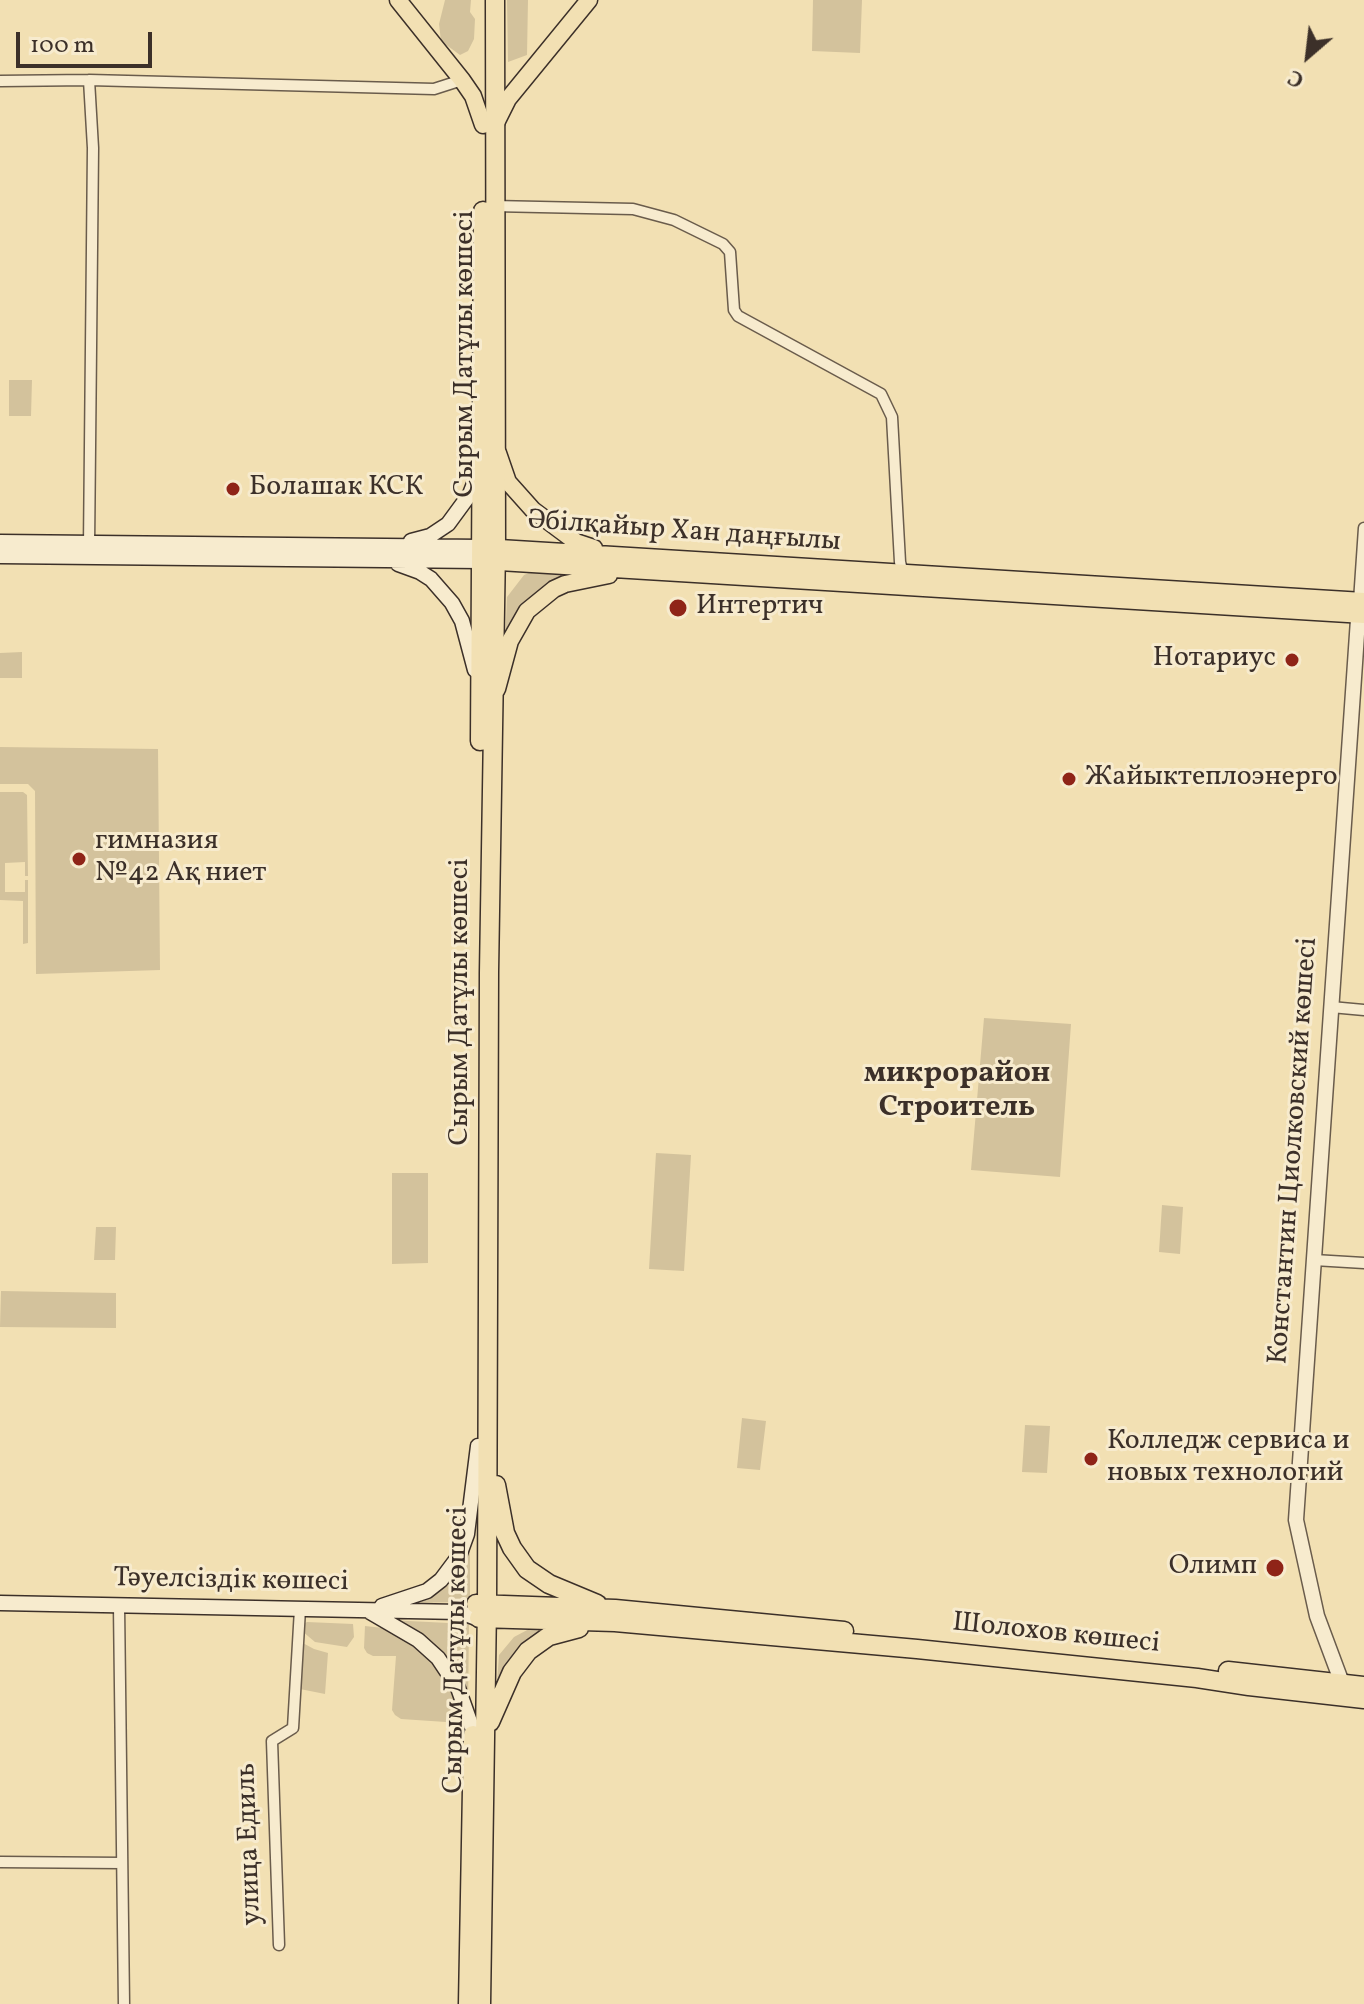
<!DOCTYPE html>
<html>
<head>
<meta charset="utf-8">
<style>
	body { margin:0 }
	#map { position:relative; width:1364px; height:2004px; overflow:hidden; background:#f2e0b3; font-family:Vollkorn,serif }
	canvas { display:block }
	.north { position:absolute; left:1268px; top:16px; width:80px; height:80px; -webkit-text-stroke:6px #f7ebce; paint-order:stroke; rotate:208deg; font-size:22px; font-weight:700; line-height:32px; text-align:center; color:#3c3029 }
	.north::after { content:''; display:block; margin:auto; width:28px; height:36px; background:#3c3029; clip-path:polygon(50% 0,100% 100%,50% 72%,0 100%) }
	.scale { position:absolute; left:16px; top:32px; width:136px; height:36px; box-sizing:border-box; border:4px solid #3c3029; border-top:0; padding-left:10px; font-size:24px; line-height:28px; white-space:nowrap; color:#3c3029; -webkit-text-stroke:6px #f7ebce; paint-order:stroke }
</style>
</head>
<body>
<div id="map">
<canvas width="1364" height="2004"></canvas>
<div class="north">С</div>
<div class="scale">100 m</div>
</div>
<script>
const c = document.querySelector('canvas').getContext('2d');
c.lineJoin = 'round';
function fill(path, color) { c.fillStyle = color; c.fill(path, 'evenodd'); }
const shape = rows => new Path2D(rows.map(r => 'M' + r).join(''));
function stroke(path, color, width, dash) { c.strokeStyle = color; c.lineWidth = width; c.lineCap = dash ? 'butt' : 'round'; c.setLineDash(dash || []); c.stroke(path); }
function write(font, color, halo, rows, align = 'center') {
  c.font = font + ' Vollkorn,serif'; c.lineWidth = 6; c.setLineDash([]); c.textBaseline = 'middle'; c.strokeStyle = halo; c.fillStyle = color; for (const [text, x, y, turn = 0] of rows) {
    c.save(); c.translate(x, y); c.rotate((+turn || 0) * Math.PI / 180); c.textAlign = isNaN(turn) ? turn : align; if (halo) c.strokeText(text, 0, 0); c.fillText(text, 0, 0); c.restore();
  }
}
fill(shape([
	[445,0,471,0,470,12,475,19,474,39,468,51,460,55,441,41,439,24],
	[507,0,528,0,527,55,508,62],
	[813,0,862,0,860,53,812,51],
	[9,380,32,380,31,416,9,416],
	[536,570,596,573,564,580,505,645,507,597,524,575],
	[22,652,22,678,0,678,0,653],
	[0,747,158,749,160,970,36,974,35,791,28,784,0,784],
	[0,792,23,792,27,795,28,876,25,876,25,862,5,863,5,892,25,892,25,880,28,880,28,943,23,944,23,901,0,900],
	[984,1018,1071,1024,1060,1177,971,1170],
	[656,1153,691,1155,684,1271,649,1269],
	[392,1173,428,1173,428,1263,392,1264],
	[1162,1205,1183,1207,1180,1254,1159,1252],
	[96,1227,116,1227,115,1260,94,1260],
	[1,1291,116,1293,116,1328,0,1327],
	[742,1418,766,1421,760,1470,737,1468],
	[1025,1425,1050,1426,1047,1473,1022,1472],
	[470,1538,470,1602,401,1603,414,1600],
	[388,1620,469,1624,468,1709,462,1685],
	[307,1622,353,1624,354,1637,347,1647,315,1642,302,1631,302,1625],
	[365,1626,383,1628,401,1635,427,1652,453,1689,461,1723,401,1719,395,1715,392,1710,396,1656,373,1656,367,1653,364,1648],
	[531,1628,557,1629,496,1696,499,1655,514,1637],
	[301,1642,314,1649,328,1653,325,1694,300,1689]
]), '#d3c29c');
const minor = shape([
	[89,80,93,148,89,546],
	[0,81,89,80,434,89,462,80],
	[493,206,633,209,674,220,723,244,730,252,734,310,738,316,881,394,892,417,900,562,904,578],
	[1359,601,1364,528],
	[1331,1007,1364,1010],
	[1314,1260,1364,1263],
	[119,1606,124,2004],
	[0,1862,122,1863],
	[279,1945,272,1741,293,1728,300,1609]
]);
const tertiary = shape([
	[1342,1683,1317,1616,1296,1520,1359,605]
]);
const secondary = shape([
	[411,541,430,536,448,524,470,494,479,471],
	[0,542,481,547],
	[0,556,481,561],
	[398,564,420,572,431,579,452,603,462,621,475,670],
	[0,1603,460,1612,476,1618],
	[382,1606,427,1591,441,1580,459,1556,467,1534,478,1446],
	[370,1612,418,1640,438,1658,458,1688,473,1730]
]);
const primary = shape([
	[398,0,462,80,473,96,483,125],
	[496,123,508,99,589,0],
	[498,453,508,482,533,510,576,542,594,548],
	[483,547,1364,601],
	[483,561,1364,615],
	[497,689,510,641,527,611,554,589,565,584,609,575]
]);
const trunk = shape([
	[480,741,483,211],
	[496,1485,505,1533,512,1548,527,1569,549,1584,597,1604],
	[476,1604,615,1609,844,1631],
	[479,1618,615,1622,917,1649,1197,1678,1249,1686,1364,1699],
	[1228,1671,1364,1686],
	[490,1722,512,1672,528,1651,549,1636,579,1628],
	[468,2004,473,1735],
	[481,2004,487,1605,489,972,496,547,495,0]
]);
stroke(minor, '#6a5c4c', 13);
stroke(tertiary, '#6a5c4c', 17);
stroke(secondary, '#3c3029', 17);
stroke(primary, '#3c3029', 19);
stroke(trunk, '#3c3029', 21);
stroke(minor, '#f7ebce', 10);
stroke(tertiary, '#f7ebce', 14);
stroke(secondary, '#f7ebce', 14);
stroke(primary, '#f2e0b3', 16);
stroke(trunk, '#f2e0b3', 18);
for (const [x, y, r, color] of [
	[233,489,8,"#8f2418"],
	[678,608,10,"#8f2418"],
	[1292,660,8,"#8f2418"],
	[1069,779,8,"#8f2418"],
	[79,859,8,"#8f2418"],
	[1091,1459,8,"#8f2418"],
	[1275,1568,10,"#8f2418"]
]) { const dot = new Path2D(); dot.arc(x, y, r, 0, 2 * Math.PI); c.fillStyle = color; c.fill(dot); stroke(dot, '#f7ebce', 3); }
write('28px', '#3c3029', '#f7ebce', [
	["Сырым Датұлы көшесі",467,354,-90],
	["Әбілқайыр Хан даңғылы",684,533,4],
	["Сырым Датұлы көшесі",462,1002,-90],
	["Константин Циолковский көшесі",1295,1151,-86],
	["Тәуелсіздік көшесі",231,1582,1],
	["Шолохов көшесі",1056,1635,6],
	["Сырым Датұлы көшесі",458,1650,-89],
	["улица Едиль",251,1844,-92]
]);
write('28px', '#3c3029', '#f7ebce', [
	["Болашак КСК",249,489],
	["Интертич",696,608],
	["Нотариус",1276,660,"right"],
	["Жайыктеплоэнерго",1085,779],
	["гимназия",95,843],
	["№42 Ақ ниет",95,875],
	["Колледж сервиса и",1107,1443],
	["новых технологий",1107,1475],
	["Олимп",1257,1568,"right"]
], 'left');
write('bold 30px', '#3c3029', '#f7ebce', [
	["микрорайон",957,1075],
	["Строитель",957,1109]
]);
</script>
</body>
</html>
